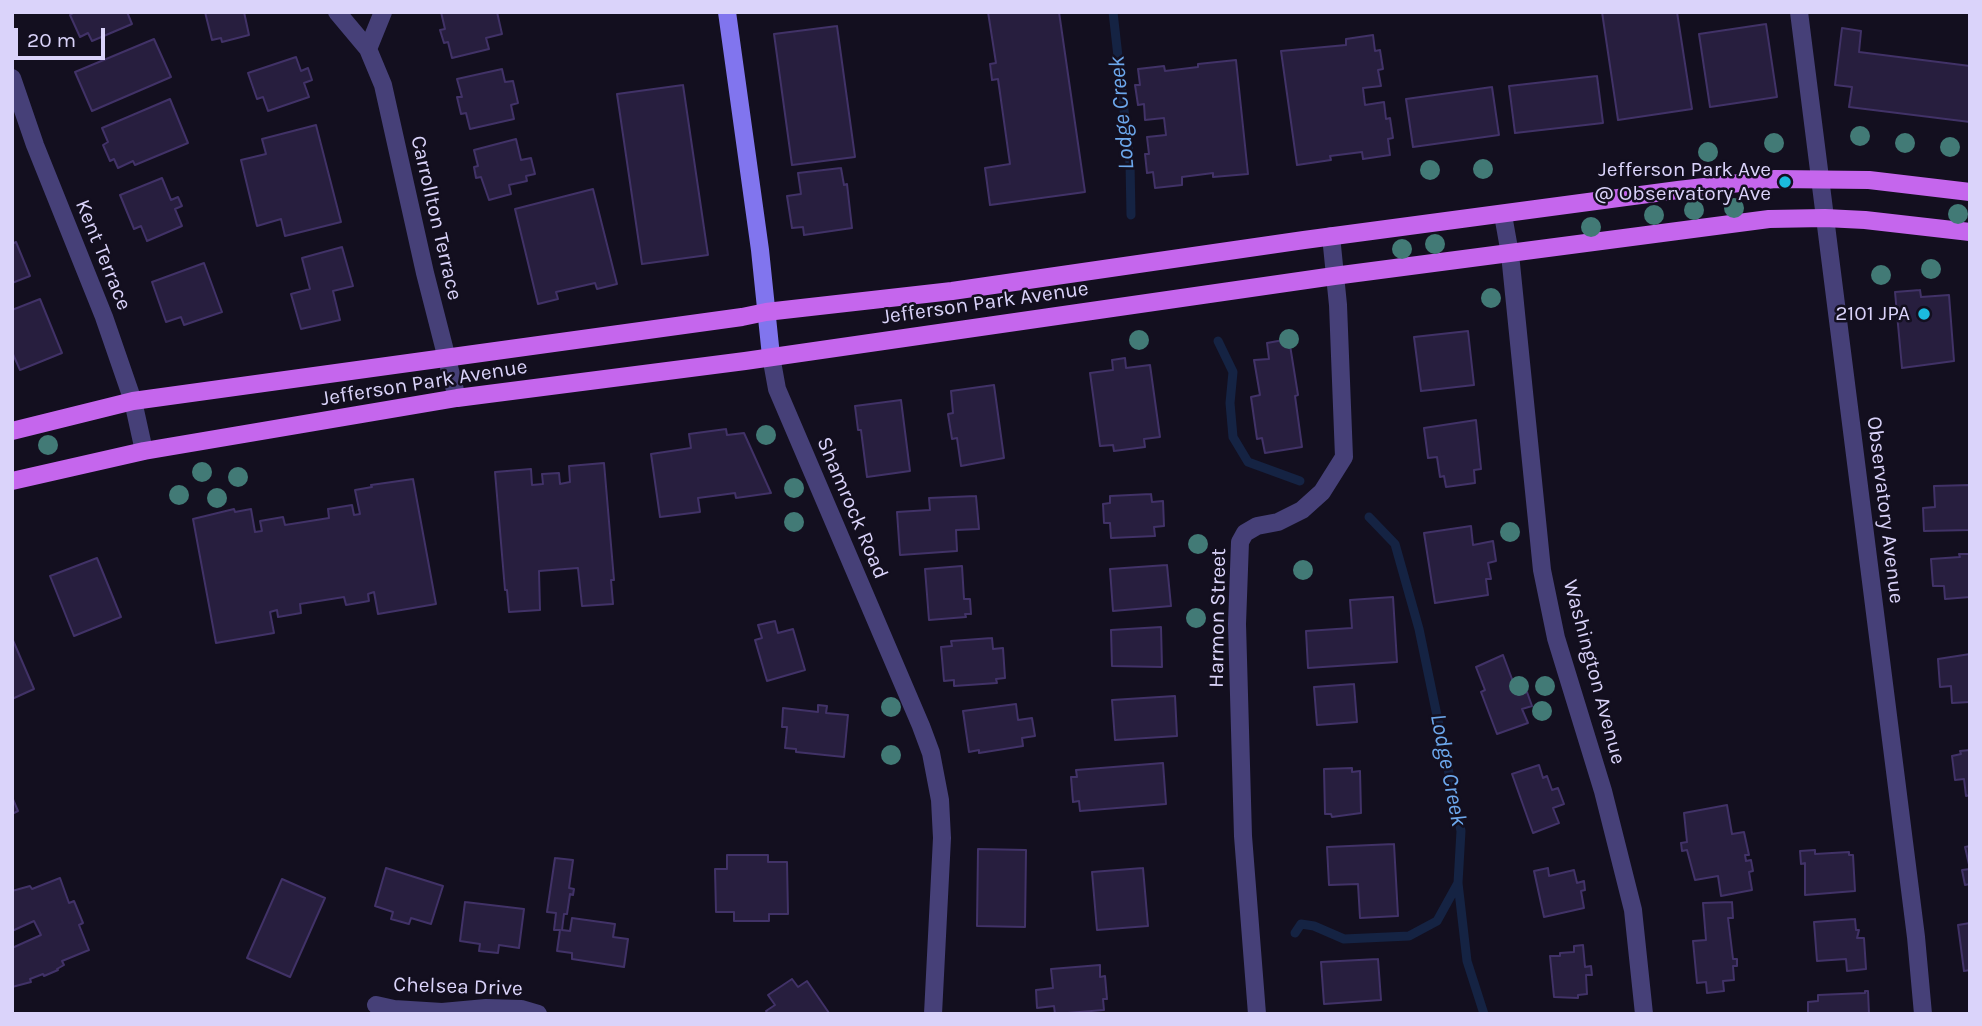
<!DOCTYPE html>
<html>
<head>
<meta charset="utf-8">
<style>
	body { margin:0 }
	#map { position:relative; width:1982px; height:1026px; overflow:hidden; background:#130f1f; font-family:Karla,sans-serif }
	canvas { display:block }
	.frame { position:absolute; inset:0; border:14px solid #dad3fa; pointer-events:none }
	.scale { position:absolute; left:14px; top:28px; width:91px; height:32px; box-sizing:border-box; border:4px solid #dad3fa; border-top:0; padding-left:9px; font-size:21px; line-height:24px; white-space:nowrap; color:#dad3fa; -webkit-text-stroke:5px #130f1f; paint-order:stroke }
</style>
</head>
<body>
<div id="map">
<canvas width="1982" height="1026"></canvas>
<div class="frame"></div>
<div class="scale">20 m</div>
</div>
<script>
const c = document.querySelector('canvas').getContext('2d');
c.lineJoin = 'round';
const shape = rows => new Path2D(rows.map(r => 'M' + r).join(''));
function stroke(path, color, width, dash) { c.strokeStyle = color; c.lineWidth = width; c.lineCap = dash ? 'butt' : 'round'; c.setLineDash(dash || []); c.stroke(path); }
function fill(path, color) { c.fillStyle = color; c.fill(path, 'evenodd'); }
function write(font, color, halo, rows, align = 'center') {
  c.font = font + ' Karla,sans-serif'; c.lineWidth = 5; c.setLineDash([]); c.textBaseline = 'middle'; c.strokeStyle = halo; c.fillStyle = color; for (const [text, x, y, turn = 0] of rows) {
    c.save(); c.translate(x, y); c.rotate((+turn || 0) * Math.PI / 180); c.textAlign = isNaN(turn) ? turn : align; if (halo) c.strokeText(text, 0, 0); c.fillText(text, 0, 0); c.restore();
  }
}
stroke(shape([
	[1113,12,1130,163,1131,215],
	[1218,341,1233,372,1230,403,1233,437,1248,462,1300,481],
	[1458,883,1467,961,1484,1014],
	[1295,933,1301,924,1314,926,1344,939,1409,936,1437,921,1458,883,1461,831,1419,629,1395,544,1369,517]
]), '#152343', 9);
const building = shape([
	[75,12,127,12,132,24,92,41,88,33,80,37,70,15,75,12],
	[205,12,244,12,249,35,222,42,221,38,212,40,205,12],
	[441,12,497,12,502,34,486,38,489,49,452,58,448,42,444,43,440,30,445,29,441,12],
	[988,12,1059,12,1085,192,990,205,985,168,1010,164,998,79,992,80,990,64,996,63,988,12],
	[1602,12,1677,12,1692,109,1618,120,1602,12],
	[1766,24,1777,97,1710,107,1699,34,1766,24],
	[837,26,855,157,792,165,774,34,837,26],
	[1842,28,1861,31,1859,52,1970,66,1970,122,1849,107,1852,87,1835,85,1842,28],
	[1373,35,1375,51,1380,50,1383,69,1378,70,1381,86,1363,88,1365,105,1384,102,1386,119,1390,118,1393,138,1388,139,1390,155,1363,159,1362,152,1330,156,1331,160,1297,165,1281,51,1346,45,1346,39,1373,35],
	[154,39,171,77,92,111,75,72,154,39],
	[296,57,301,71,308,68,312,80,304,83,309,97,268,111,263,97,257,99,248,73,296,57],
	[1236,60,1248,174,1213,177,1213,173,1182,177,1182,185,1155,188,1153,172,1147,173,1145,154,1149,154,1147,137,1166,135,1164,118,1145,120,1144,104,1138,105,1135,85,1140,85,1138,69,1164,66,1165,71,1198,67,1198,64,1236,60],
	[502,69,505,82,513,81,518,103,511,105,514,119,470,129,466,113,461,114,457,97,462,97,457,79,502,69],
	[1597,76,1603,123,1515,133,1509,86,1597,76],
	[683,85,708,255,642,264,617,94,683,85],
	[1492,87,1499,135,1413,147,1406,99,1492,87],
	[170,99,188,143,135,165,133,161,118,168,114,159,110,161,103,145,108,142,102,128,170,99],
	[316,125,341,222,285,236,281,219,257,226,241,160,266,154,262,139,316,125],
	[516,139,521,160,531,158,535,174,526,176,527,181,509,185,511,194,489,200,481,177,476,178,474,167,478,166,474,150,516,139],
	[841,168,844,185,847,184,852,228,804,235,803,227,792,228,787,196,801,194,798,173,841,168],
	[162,178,171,200,178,197,182,206,175,209,182,226,147,241,141,226,134,229,120,195,162,178],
	[593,189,617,284,597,289,595,283,556,292,558,299,538,304,515,209,593,189],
	[16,242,30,276,12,283,12,244,16,242],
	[342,247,353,286,333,291,340,320,301,329,291,294,310,289,302,258,342,247],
	[204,263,222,312,184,325,181,317,166,322,152,282,204,263],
	[1920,290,1921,297,1949,295,1954,361,1902,368,1895,292,1920,290],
	[40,299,62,353,20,370,12,352,12,310,40,299],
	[1468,331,1474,385,1421,391,1414,337,1468,331],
	[1289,339,1298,395,1295,396,1302,447,1265,453,1262,438,1257,439,1251,397,1260,395,1254,360,1269,359,1267,343,1289,339],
	[1125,358,1126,368,1150,365,1160,437,1144,439,1145,447,1114,451,1113,445,1100,446,1090,373,1113,370,1112,360,1125,358],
	[994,385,1004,458,961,466,957,438,952,439,948,414,953,413,951,391,994,385],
	[901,400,910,471,867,477,861,430,858,430,855,406,901,400],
	[1476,420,1481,469,1474,470,1475,483,1446,487,1444,476,1440,477,1437,457,1428,458,1424,428,1476,420],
	[726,429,727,435,744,433,771,493,736,498,735,493,698,498,700,512,660,517,651,454,691,448,689,434,726,429],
	[604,463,614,580,611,580,613,604,582,606,578,568,539,571,540,610,509,612,507,590,505,590,495,472,531,469,532,485,543,484,542,474,559,473,560,484,570,482,569,466,604,463],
	[413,479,436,604,378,614,374,592,368,594,369,601,346,605,344,597,300,604,301,613,278,617,277,610,270,612,274,633,216,643,193,519,234,509,235,512,251,509,255,532,262,531,260,521,283,517,285,525,329,518,328,509,352,505,354,515,360,514,355,490,372,487,371,485,413,479],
	[1970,485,1970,530,1924,531,1923,508,1935,507,1934,486,1970,485],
	[1151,494,1152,502,1163,501,1164,526,1154,527,1155,536,1111,538,1110,523,1104,523,1103,504,1110,503,1110,496,1151,494],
	[976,496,979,529,956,530,957,551,900,555,897,512,930,510,929,498,976,496],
	[1471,526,1473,545,1493,541,1496,561,1488,563,1491,579,1486,579,1488,595,1435,603,1424,533,1471,526],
	[1959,554,1970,554,1970,597,1945,599,1944,586,1933,586,1931,559,1960,557,1959,554],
	[97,558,121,617,74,636,50,576,97,558],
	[1167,565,1171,606,1113,611,1110,569,1167,565],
	[962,566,964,599,970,599,971,614,965,614,966,617,929,620,925,569,962,566],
	[1393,597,1397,662,1308,668,1306,631,1352,628,1350,600,1393,597],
	[775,621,778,633,793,629,805,670,767,681,755,640,762,638,758,625,775,621],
	[1161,627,1162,667,1112,666,1111,630,1161,627],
	[12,638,34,689,12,699,12,638],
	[992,638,993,649,1003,648,1005,678,996,679,997,683,954,686,954,680,944,681,941,647,952,646,951,641,992,638],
	[1970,654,1970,702,1952,703,1951,686,1940,687,1938,659,1970,654],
	[1503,655,1518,695,1527,692,1532,706,1522,709,1528,723,1497,734,1481,692,1485,690,1476,667,1503,655],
	[1354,684,1357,722,1317,725,1314,687,1354,684],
	[1175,696,1177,736,1115,740,1112,700,1175,696],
	[1016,704,1018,720,1032,718,1035,736,1022,738,1023,746,979,753,979,750,969,752,963,711,1016,704],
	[818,705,827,706,826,713,848,715,844,757,796,752,796,749,785,748,787,727,782,727,783,708,818,712,818,705],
	[1970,750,1970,795,1966,796,1964,779,1955,780,1952,756,1961,754,1960,751,1970,750],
	[1163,763,1166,804,1080,811,1079,801,1073,802,1071,777,1077,777,1076,770,1163,763],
	[1539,765,1543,778,1547,776,1552,790,1558,788,1564,804,1553,808,1559,823,1533,833,1512,774,1539,765],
	[1352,768,1352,772,1360,771,1361,813,1332,817,1331,814,1325,814,1324,769,1352,768],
	[12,797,18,811,12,814,12,797],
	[1727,805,1732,834,1744,832,1749,855,1745,855,1746,861,1751,860,1753,871,1749,872,1752,890,1721,896,1718,876,1695,880,1687,850,1682,851,1681,843,1687,842,1684,813,1727,805],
	[1394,844,1398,916,1360,918,1358,884,1329,885,1327,847,1394,844],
	[1970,846,1970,884,1965,885,1962,870,1970,869,1965,847,1970,846],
	[978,849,1026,850,1025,927,977,926,978,849],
	[1815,850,1815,854,1849,852,1849,855,1853,855,1855,891,1805,895,1805,863,1801,864,1800,851,1815,850],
	[727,855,768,855,768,862,787,862,788,914,769,914,769,921,734,921,734,912,716,912,715,869,727,869,727,855],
	[555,858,573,860,569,888,574,889,573,895,570,894,567,914,564,914,562,930,570,931,572,918,615,924,613,937,628,939,624,967,572,959,572,953,557,951,560,930,554,930,556,913,547,912,555,858],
	[386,868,443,886,431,924,411,918,409,924,391,919,393,912,375,906,386,868],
	[1143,868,1148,926,1097,930,1092,872,1143,868],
	[1548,868,1549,876,1574,870,1577,883,1584,881,1585,890,1581,891,1584,908,1544,917,1534,871,1548,868],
	[60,878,69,903,74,901,83,923,79,925,89,950,62,961,64,965,57,969,58,970,44,976,43,974,30,979,31,982,12,987,12,948,41,935,34,921,12,931,12,891,30,886,32,889,60,878],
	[282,879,325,898,290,977,247,958,282,879],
	[465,902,524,909,519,948,499,945,498,953,479,951,480,944,460,941,465,902],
	[1732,902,1733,918,1728,918,1733,959,1737,959,1737,966,1733,966,1734,980,1723,981,1724,991,1707,993,1706,982,1697,983,1693,941,1706,940,1703,903,1732,902],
	[1855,919,1856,930,1859,930,1857,938,1864,938,1866,969,1847,971,1846,959,1817,961,1814,922,1855,919],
	[1970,923,1970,970,1964,971,1958,925,1970,923],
	[1583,945,1585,967,1591,966,1592,975,1586,975,1587,994,1578,995,1578,998,1554,997,1550,956,1560,956,1560,953,1574,952,1574,946,1583,945],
	[1378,959,1381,1000,1324,1004,1321,962,1378,959],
	[1100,965,1100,977,1105,976,1107,999,1103,999,1104,1010,1055,1014,1054,1006,1037,1008,1036,990,1053,988,1051,969,1100,965],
	[792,979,798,987,807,981,829,1013,768,1014,766,1011,775,1005,768,995,792,979],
	[1865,991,1868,991,1869,1014,1808,1014,1808,1002,1818,1001,1818,995,1865,993,1865,991]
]);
fill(building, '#271e3e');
stroke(building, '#413267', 2);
stroke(shape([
	[337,12,368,49,383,85,425,273,457,398],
	[1799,12,1916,937,1923,1014],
	[368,49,383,12],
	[12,78,35,145,104,317,133,401,144,451],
	[1503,215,1510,254,1542,570,1556,638,1603,791,1633,910,1644,1014],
	[771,356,777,389,921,726,931,753,940,800,942,838,933,1014],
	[376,1005,394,1009,442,1012,486,1008,521,1009,538,1014],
	[1257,1014,1243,836,1237,624,1240,542,1245,533,1257,526,1278,522,1302,510,1322,492,1344,457,1338,305,1331,236]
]), '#464078', 18);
stroke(shape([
	[727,12,760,250,771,356]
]), '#8175ee', 18);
stroke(shape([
	[12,431,133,401,742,317,766,312,952,291,1304,240,1678,190,1775,179,1869,180,1970,192],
	[12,481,144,451,457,398,745,361,1334,276,1769,219,1825,218,1865,220,1970,232]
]), '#c566ed', 18);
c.fillStyle = '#427a76';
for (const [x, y] of [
	[1860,136],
	[1774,143],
	[1905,143],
	[1950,147],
	[1708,152],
	[1483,169],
	[1430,170],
	[1734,208],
	[1694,210],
	[1958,214],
	[1654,215],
	[1591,227],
	[1435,244],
	[1402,249],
	[1931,269],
	[1881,275],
	[1491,298],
	[1289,339],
	[1139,340],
	[766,435],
	[48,445],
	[202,472],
	[238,477],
	[794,488],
	[179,495],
	[217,498],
	[794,522],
	[1510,532],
	[1198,544],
	[1303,570],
	[1196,618],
	[1519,686],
	[1545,686],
	[891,707],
	[1542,711],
	[891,755]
]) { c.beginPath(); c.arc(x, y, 10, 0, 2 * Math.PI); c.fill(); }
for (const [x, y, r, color] of [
	[1785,182,7,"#1bbbde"],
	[1924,314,7,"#1bbbde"]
]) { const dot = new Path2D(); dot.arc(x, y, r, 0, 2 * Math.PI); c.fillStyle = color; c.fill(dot); stroke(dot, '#130f1f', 2.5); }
write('21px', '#dad3fa', '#130f1f', [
	["Jefferson Park Ave",1771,170],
	["@ Observatory Ave",1771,194],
	["2101 JPA",1910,314]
], 'right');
write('21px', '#dad3fa', '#130f1f', [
	["Carrollton Terrace",436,218,77],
	["Kent Terrace",103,255,68],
	["Jefferson Park Avenue",985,303,-8],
	["Jefferson Park Avenue",424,383,-9],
	["Shamrock Road",852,508,67],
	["Observatory Avenue",1885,510,83],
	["Harmon Street",1218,618,-89],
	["Washington Avenue",1594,672,75],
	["Chelsea Drive",458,987,2]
]);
write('italic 23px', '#6da8ed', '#130f1f', [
	["Lodge Creek",1122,113,-95],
	["Lodge Creek",1448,770,79]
]);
</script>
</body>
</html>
